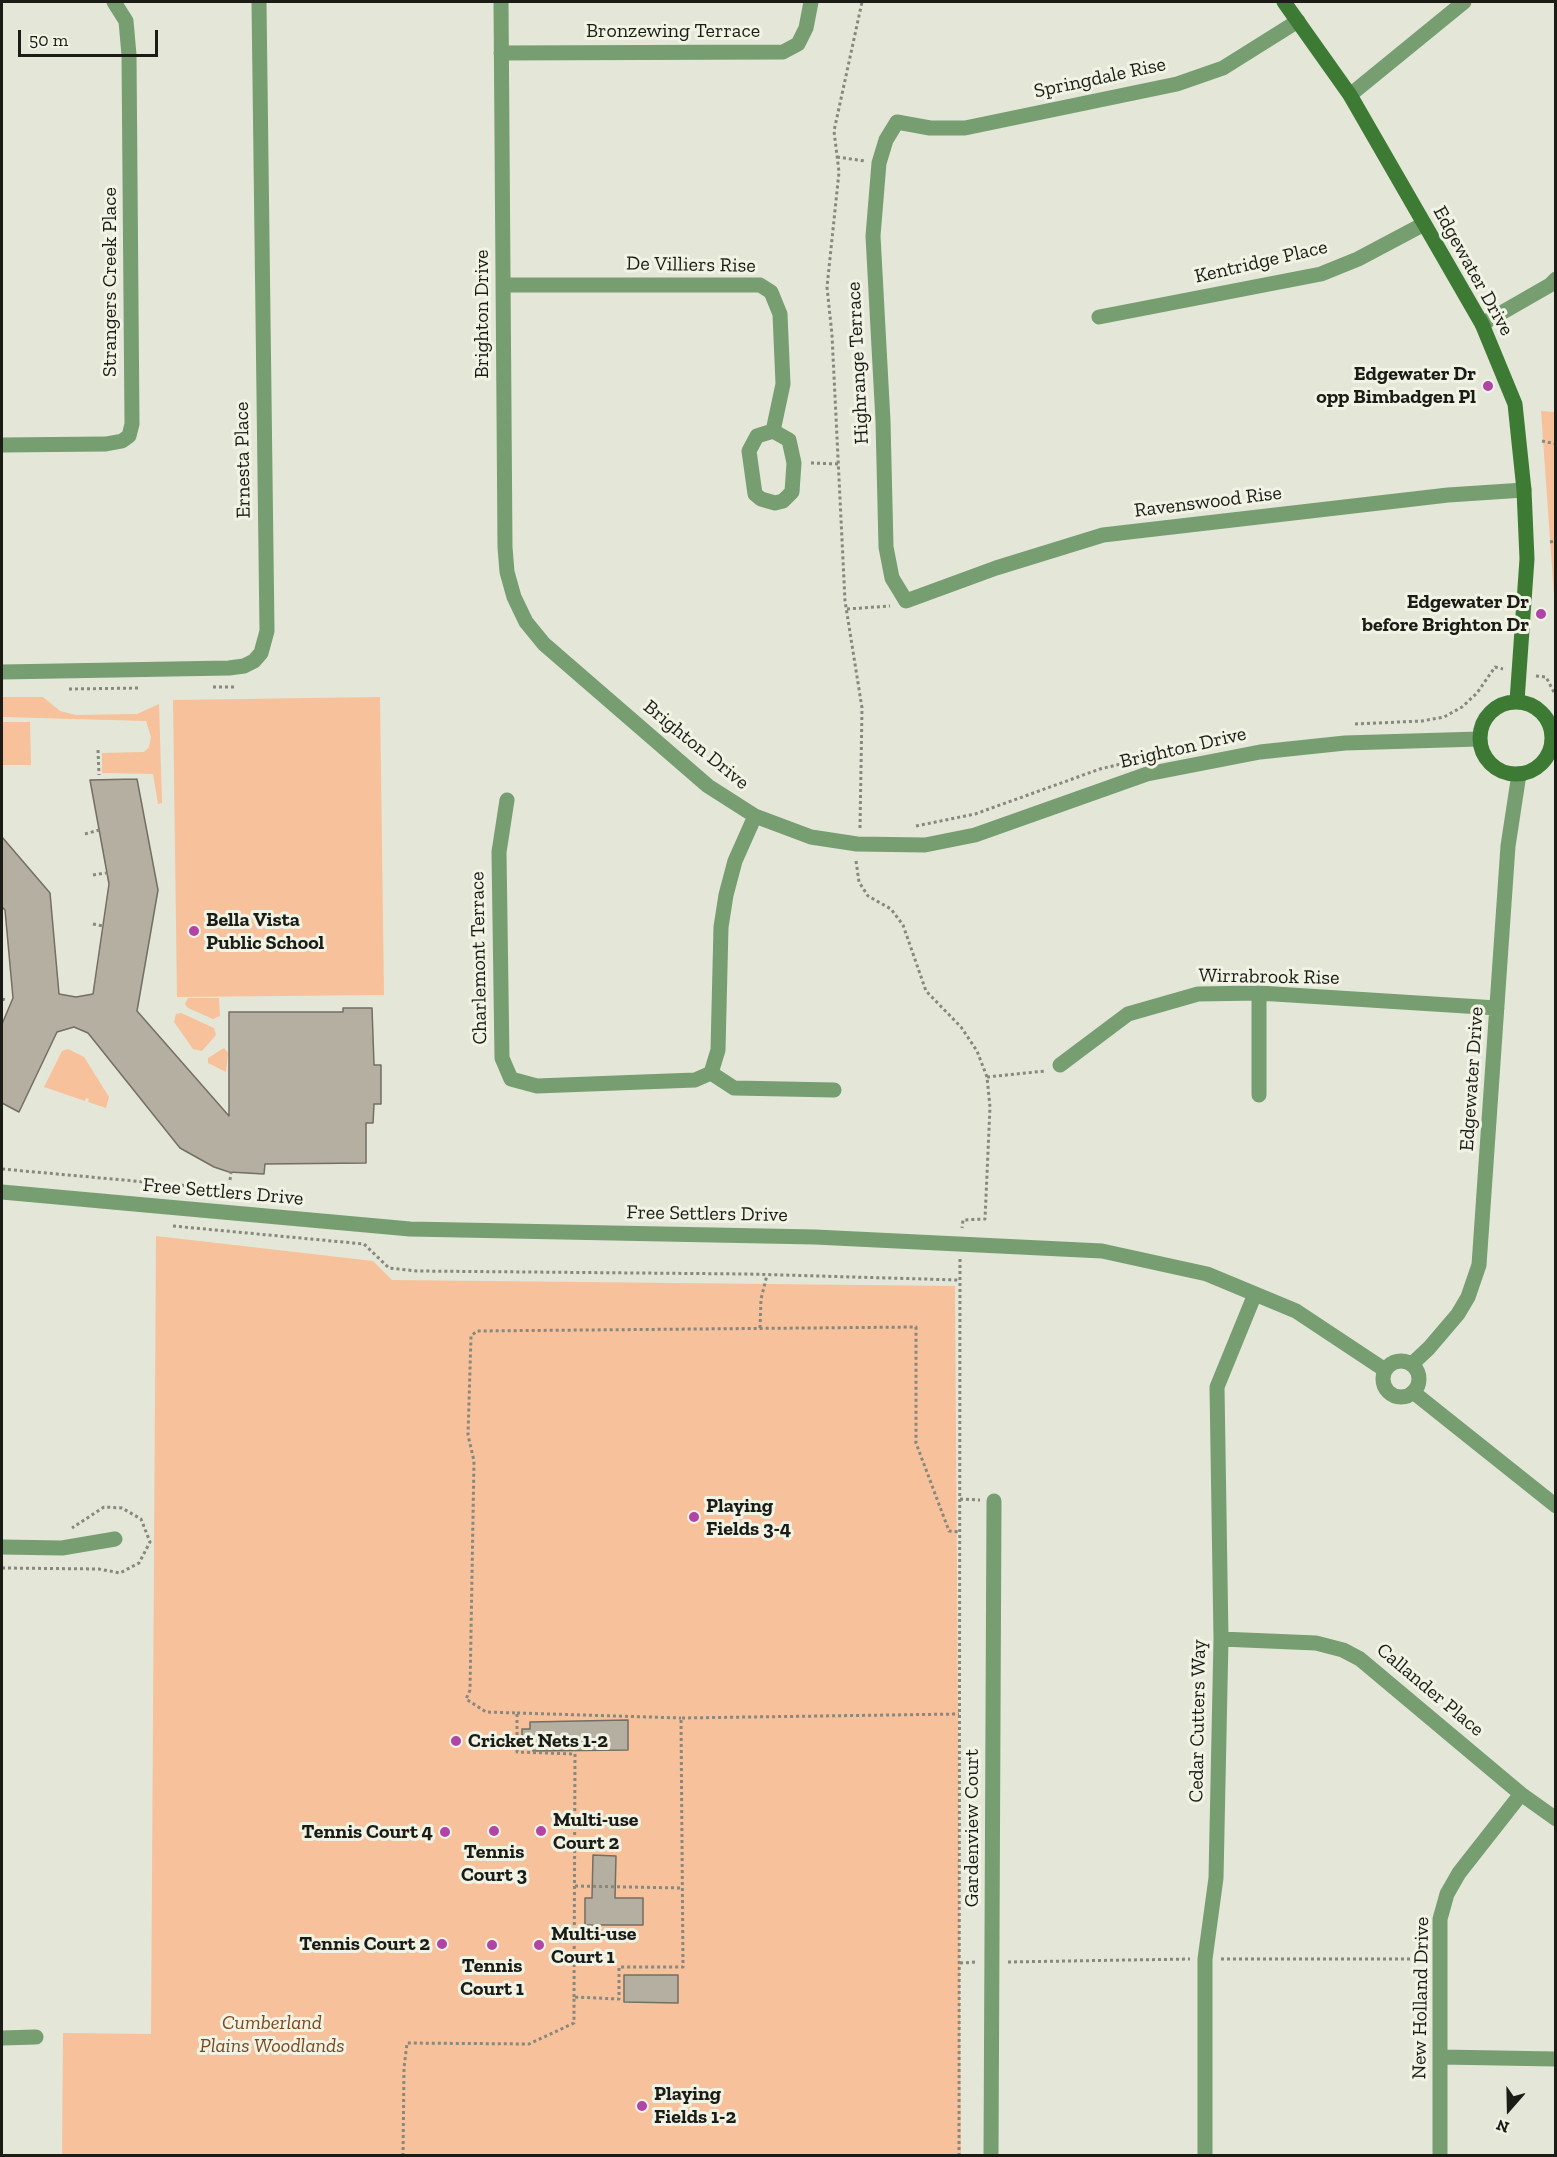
<!DOCTYPE html>
<html>
<head>
<meta charset="utf-8">
<style>
	body { margin:0 }
	#map { position:relative; width:1557px; height:2157px; overflow:hidden; background:#e4e6d8; font-family:"Zilla Slab",serif }
	canvas { display:block }
	.frame { position:absolute; inset:0; border:3px solid #1c1c17; pointer-events:none }
	.north { position:absolute; left:1479px; top:2079px; width:60px; height:60px; -webkit-text-stroke:4px #f1f3e5; paint-order:stroke; rotate:200deg; font-size:16px; font-weight:700; line-height:24px; text-align:center; color:#1c1c17 }
	.north::after { content:''; display:block; margin:auto; width:21px; height:27px; background:#1c1c17; clip-path:polygon(50% 0,100% 100%,50% 72%,0 100%) }
	.scale { position:absolute; left:18px; top:30px; width:140px; height:27px; box-sizing:border-box; border:3px solid #1c1c17; border-top:0; padding-left:8px; font-size:18px; line-height:21px; white-space:nowrap; color:#1c1c17; -webkit-text-stroke:4px #f1f3e5; paint-order:stroke }
</style>
</head>
<body>
<div id="map">
<canvas width="1557" height="2157"></canvas>
<div class="frame"></div>
<div class="north">N</div>
<div class="scale">50 m</div>
</div>
<script>
const c = document.querySelector('canvas').getContext('2d');
c.lineJoin = 'round';
function fill(path, color) { c.fillStyle = color; c.fill(path, 'evenodd'); }
const shape = rows => new Path2D(rows.map(r => 'M' + r).join(''));
function stroke(path, color, width, dash) { c.strokeStyle = color; c.lineWidth = width; c.lineCap = dash ? 'butt' : 'round'; c.setLineDash(dash || []); c.stroke(path); }
function write(font, color, halo, rows, align = 'center') {
  c.font = font + ' "Zilla Slab",serif'; c.lineWidth = 6; c.setLineDash([]); c.textBaseline = 'middle'; c.strokeStyle = halo; c.fillStyle = color; for (const [text, x, y, turn = 0] of rows) {
    c.save(); c.translate(x, y); c.rotate((+turn || 0) * Math.PI / 180); c.textAlign = isNaN(turn) ? turn : align; if (halo) c.strokeText(text, 0, 0); c.fillText(text, 0, 0); c.restore();
  }
}
fill(shape([
	[1541,411,1555,412,1555,610],
	[2,697,43,697,60,711,76,715,137,714,159,704,162,803,158,804,153,774,102,773,102,753,144,752,149,747,151,737,146,721,2,717],
	[380,697,384,995,177,997,173,700],
	[2,722,30,722,31,765,2,765],
	[188,998,219,998,220,1016,213,1019,188,1008,185,1004],
	[181,1013,214,1028,216,1035,202,1051,193,1049,174,1022,176,1014],
	[224,1048,228,1053,226,1072,208,1063,208,1058],
	[68,1049,84,1057,109,1097,106,1108,88,1102,89,1099,86,1098,85,1101,44,1087,62,1051],
	[156,1236,373,1261,392,1280,955,1286,961,2155,62,2156,63,2033,151,2034]
]), '#f7c19b');
const building = shape([
	[137,779,158,890,137,1011,229,1116,229,1012,343,1012,343,1008,372,1008,374,1065,381,1065,381,1104,374,1104,373,1123,366,1123,366,1163,265,1164,264,1174,229,1172,214,1167,180,1148,88,1033,74,1027,57,1032,19,1112,2,1103,2,1024,13,998,5,910,2,907,2,837,50,893,59,994,76,997,93,994,109,884,90,780,137,779],
	[628,1720,628,1750,533,1751,533,1746,522,1746,522,1729,530,1729,530,1722,628,1720],
	[593,1855,616,1856,615,1898,643,1898,643,1925,585,1925,585,1898,592,1898,593,1855],
	[624,1975,678,1975,678,2003,624,2002,624,1975]
]);
fill(building, '#b5afa2');
stroke(building, '#746e63', 1.5);
stroke(shape([
	[837,157,865,161],
	[1542,441,1556,444],
	[811,463,839,464],
	[1550,542,1556,541],
	[847,609,890,606],
	[1536,676,1546,677,1556,696],
	[213,687,234,687],
	[69,689,141,688],
	[1355,724,1422,721,1444,717,1462,707,1477,693,1495,667,1503,669],
	[98,750,99,775],
	[916,826,975,814,1100,769,1121,764],
	[860,828,862,708,845,601,832,335,827,287,839,172,834,131,862,2],
	[85,834,99,830],
	[856,861,859,882,868,896,891,909,903,925,926,991,961,1027,977,1051,987,1077,990,1107,985,1219,963,1220,962,1228],
	[93,875,106,873],
	[93,924,103,926],
	[2,999,5,1000],
	[987,1077,1045,1071],
	[2,1169,223,1189],
	[230,1180,231,1172],
	[173,1226,364,1244,389,1268,417,1271,748,1274,958,1280],
	[760,1328,761,1299,767,1275],
	[960,1499,980,1500],
	[2,1568,99,1569,120,1573,139,1563,150,1542,141,1519,122,1508,104,1507,72,1528],
	[517,1713,681,1718],
	[575,1886,682,1888],
	[1221,1959,1424,1959],
	[1008,1962,1190,1959],
	[960,1963,977,1962],
	[574,1997,575,1754,517,1752,517,1713,486,1712,466,1699,470,1690,474,1461,468,1435,471,1336,477,1331,916,1327,916,1443,949,1531,960,1532],
	[403,2156,404,2068,407,2043,529,2044,574,2023,574,1997,619,1999,619,1967,683,1967,681,1718,959,1714],
	[959,2156,960,1259]
]), '#87887e', 3, [3, 3]);
stroke(shape([
	[501,2,505,547,507,572,514,597,526,622,544,644,708,786,755,816,811,837,857,844,925,845,975,835,1147,774,1260,752,1345,743,1479,739],
	[1298,21,1223,68,1177,84,965,128,930,128,897,122,886,140,879,163,873,236,883,421,886,547,892,578,906,601,996,568,1103,535,1448,495,1524,490],
	[501,53,783,52,798,44,806,28,811,2],
	[1350,95,1464,2],
	[503,285,760,285,771,292,780,314,783,384,773,431],
	[1099,317,1321,274,1358,259,1424,224],
	[1482,324,1550,285,1556,279],
	[773,431,789,440,794,463,792,492,783,501,775,503,761,499,755,494,749,451,757,436,773,431],
	[2,445,106,444,122,441,129,436,132,424,129,55,126,21,114,2],
	[2,672,229,668,244,666,254,661,261,653,267,631,259,2],
	[507,800,499,852,502,1058,511,1079,537,1086,695,1080,711,1073,718,1050,721,927,726,895,735,861,755,816],
	[1060,1065,1128,1014,1198,994,1259,993,1497,1008],
	[711,1073,734,1088,834,1090],
	[1259,1095,1259,993],
	[2,1192,410,1229,815,1237,1102,1251,1207,1274,1296,1311,1385,1370],
	'1383 1379a18 18 0 1 1 36 0a18 18 0 1 1-36 0Z',
	[1412,1364,1429,1348,1458,1314,1468,1297,1479,1265,1508,846,1519,774],
	[1413,1392,1556,1506],
	[2,1547,62,1548,115,1539],
	[1221,1639,1316,1643,1343,1650,1360,1659,1521,1794,1556,1819],
	[2,2038,36,2037],
	[1441,2057,1556,2059],
	[991,2156,994,1501],
	[1205,2156,1205,1959,1216,1878,1221,1639,1217,1387,1255,1294],
	[1440,2156,1440,1919,1447,1894,1459,1873,1521,1794]
]), '#769e70', 15);
stroke(shape([
	[1284,2,1350,95,1482,324,1515,404,1524,490,1527,559,1517,701],
	'1480 738a36 36 0 1 1 72 0a36 36 0 1 1-72 0Z'
]), '#3d7b35', 15);
for (const [x, y, r, color] of [
	[1488,386,6,"#b045a6"],
	[1541,614,6,"#b045a6"],
	[194,931,6,"#b045a6"],
	[694,1517,6,"#b045a6"],
	[456,1741,6,"#b045a6"],
	[494,1831,6,"#b045a6"],
	[541,1831,6,"#b045a6"],
	[445,1832,6,"#b045a6"],
	[442,1944,6,"#b045a6"],
	[492,1945,6,"#b045a6"],
	[539,1945,6,"#b045a6"],
	[642,2106,6,"#b045a6"]
]) { const dot = new Path2D(); dot.arc(x, y, r, 0, 2 * Math.PI); c.fillStyle = color; c.fill(dot); stroke(dot, '#f1f3e5', 2); }
write('20px', '#1c1c17', '#f1f3e5', [
	["Bronzewing Terrace",673,31],
	["Springdale Rise",1100,78,-12],
	["Kentridge Place",1261,262,-13],
	["De Villiers Rise",691,265,1],
	["Edgewater Drive",1473,271,61],
	["Strangers Creek Place",110,282,-90],
	["Brighton Drive",482,314,-90],
	["Highrange Terrace",858,363,-93],
	["Ernesta Place",243,460,-91],
	["Ravenswood Rise",1208,502,-7],
	["Brighton Drive",696,745,39],
	["Brighton Drive",1183,748,-13],
	["Charlemont Terrace",479,958,-91],
	["Wirrabrook Rise",1269,977,1],
	["Edgewater Drive",1472,1079,-86],
	["Free Settlers Drive",223,1192,5],
	["Free Settlers Drive",707,1214,1],
	["Callander Place",1430,1690,40],
	["Cedar Cutters Way",1198,1721,-89],
	["Gardenview Court",972,1828,-90],
	["New Holland Drive",1421,1998,-89]
]);
write('bold 20px', '#1c1c17', '#f1f3e5', [
	["Edgewater Dr",1476,374,"right"],
	["opp Bimbadgen Pl",1476,397,"right"],
	["Edgewater Dr",1529,602,"right"],
	["before Brighton Dr",1529,625,"right"],
	["Bella Vista",206,920],
	["Public School",206,943],
	["Playing",706,1506],
	["Fields 3-4",706,1529],
	["Cricket Nets 1-2",468,1741],
	["Multi-use",553,1820],
	["Court 2",553,1843],
	["Tennis Court 4",433,1832,"right"],
	["Tennis",494,1852,"center"],
	["Court 3",494,1875,"center"],
	["Multi-use",551,1934],
	["Court 1",551,1957],
	["Tennis Court 2",430,1944,"right"],
	["Tennis",492,1966,"center"],
	["Court 1",492,1989,"center"],
	["Playing",654,2094],
	["Fields 1-2",654,2117]
], 'left');
write('italic 20px', '#7b471d', '#f1f3e5', [
	["Cumberland",272,2023],
	["Plains Woodlands",272,2046]
]);
</script>
</body>
</html>
